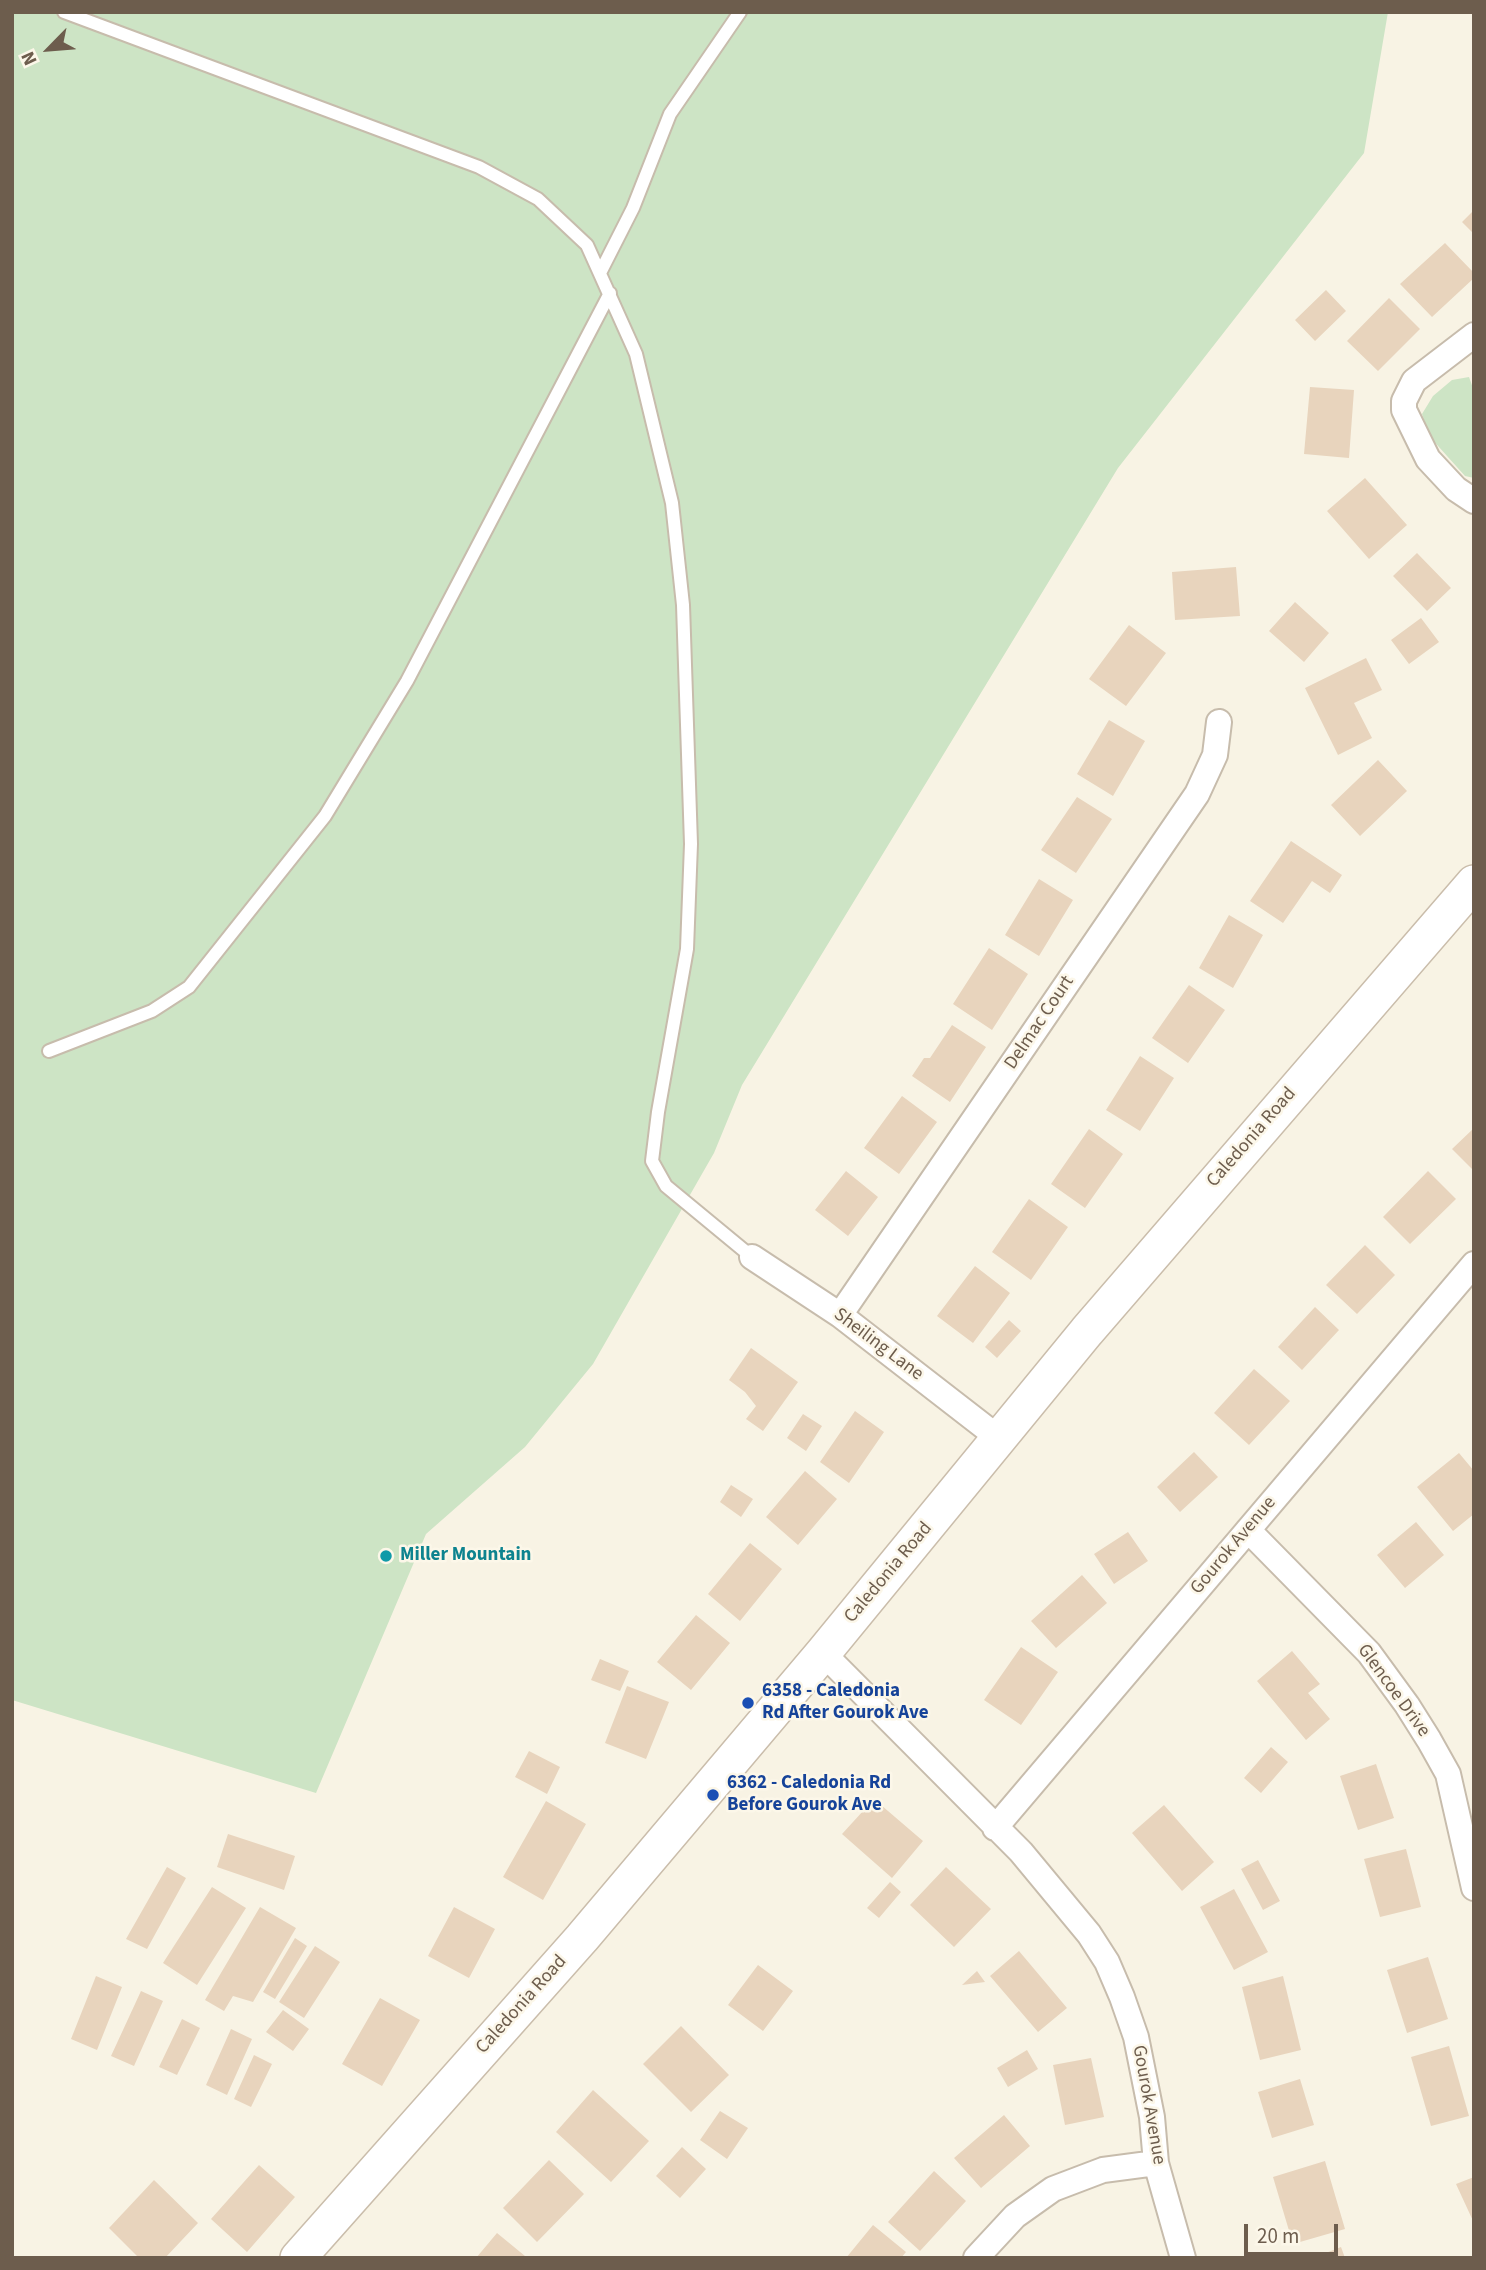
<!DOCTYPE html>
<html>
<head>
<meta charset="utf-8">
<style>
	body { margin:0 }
	#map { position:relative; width:1486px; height:2270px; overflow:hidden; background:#f8f3e4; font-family:"Source Sans 3",sans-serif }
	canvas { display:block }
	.frame { position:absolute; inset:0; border:14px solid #6d5d4d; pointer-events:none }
	.north { position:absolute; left:14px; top:14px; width:70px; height:70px; -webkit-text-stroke:5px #fcf7e9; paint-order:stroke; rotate:245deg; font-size:19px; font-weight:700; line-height:28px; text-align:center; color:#6d5d4d }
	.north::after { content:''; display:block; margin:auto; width:24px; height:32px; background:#6d5d4d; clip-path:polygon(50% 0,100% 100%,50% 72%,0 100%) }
	.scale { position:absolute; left:1244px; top:2224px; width:94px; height:32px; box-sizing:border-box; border:4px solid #6d5d4d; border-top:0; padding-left:9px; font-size:21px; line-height:24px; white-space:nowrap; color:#6d5d4d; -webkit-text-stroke:5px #fcf7e9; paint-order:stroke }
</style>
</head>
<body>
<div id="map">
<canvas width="1486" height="2270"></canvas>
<div class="frame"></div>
<div class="north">N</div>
<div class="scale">20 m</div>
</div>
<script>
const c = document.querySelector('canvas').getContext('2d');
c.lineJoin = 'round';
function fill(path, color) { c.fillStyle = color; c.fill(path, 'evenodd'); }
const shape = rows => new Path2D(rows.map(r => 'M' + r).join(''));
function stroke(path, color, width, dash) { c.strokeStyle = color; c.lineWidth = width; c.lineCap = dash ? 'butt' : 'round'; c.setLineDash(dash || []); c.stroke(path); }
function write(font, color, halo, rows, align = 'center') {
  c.font = font + ' "Source Sans 3",sans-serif'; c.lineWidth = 5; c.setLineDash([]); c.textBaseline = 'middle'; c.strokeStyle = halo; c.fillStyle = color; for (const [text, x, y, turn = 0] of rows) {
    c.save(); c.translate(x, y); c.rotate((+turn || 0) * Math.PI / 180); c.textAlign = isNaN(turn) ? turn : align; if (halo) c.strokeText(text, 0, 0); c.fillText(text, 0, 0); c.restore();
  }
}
fill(shape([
	[12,12,1388,12,1364,153,1118,468,742,1085,714,1153,593,1364,525,1447,426,1534,316,1793,12,1700],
	[1469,377,1474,391,1474,478,1465,476,1430,437,1422,414,1433,396,1452,380]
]), '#cde4c5');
fill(shape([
	[1474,210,1474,234,1462,222],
	[1445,243,1474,273,1474,278,1432,317,1400,284],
	[1326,290,1346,311,1315,341,1295,320],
	[1389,298,1420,329,1378,371,1347,341],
	[1310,387,1354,390,1349,458,1304,454],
	[1365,478,1407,525,1369,559,1327,511],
	[1417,553,1451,588,1427,611,1393,576],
	[1236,567,1240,616,1175,620,1172,572],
	[1295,602,1329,633,1304,662,1269,631],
	[1421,618,1439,642,1409,664,1391,640],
	[1129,625,1166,653,1126,706,1089,679],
	[1366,658,1382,690,1354,703,1372,738,1338,755,1305,688],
	[1109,720,1145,741,1113,796,1077,774],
	[1378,760,1407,791,1360,836,1331,805],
	[1077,797,1112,819,1076,873,1041,850],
	[1291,841,1342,875,1330,893,1312,881,1283,923,1250,901],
	[1039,879,1073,900,1039,956,1005,935],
	[1229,915,1263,935,1233,988,1199,968],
	[989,948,1028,974,992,1030,953,1004],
	[1189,985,1225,1010,1188,1063,1152,1038],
	[952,1025,986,1047,950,1102,912,1076,924,1058,930,1058],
	[1140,1056,1174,1078,1140,1131,1106,1110],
	[902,1096,937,1122,899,1174,864,1148],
	[1474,1128,1474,1171,1452,1149],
	[1089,1129,1123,1154,1085,1208,1051,1184],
	[846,1171,878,1197,848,1236,815,1210],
	[1428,1171,1456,1199,1410,1244,1383,1217],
	[1029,1199,1068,1227,1031,1280,992,1252],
	[1365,1245,1395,1275,1357,1314,1326,1285],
	[975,1266,1010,1293,973,1343,937,1316],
	[1315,1307,1339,1330,1302,1370,1278,1347],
	[1009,1320,1021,1331,997,1358,985,1347],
	[751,1348,798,1382,763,1431,746,1419,756,1406,745,1392,729,1380],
	[1254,1369,1290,1401,1249,1445,1214,1413],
	[855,1411,884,1432,849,1483,820,1462],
	[803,1414,822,1426,806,1451,787,1438],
	[1194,1452,1218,1477,1180,1512,1157,1487],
	[1459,1453,1474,1471,1474,1514,1453,1531,1417,1487],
	[805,1471,837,1499,798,1545,766,1517],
	[731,1485,753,1499,741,1517,720,1502],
	[1416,1522,1444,1555,1405,1588,1377,1555],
	[1128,1532,1148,1561,1114,1584,1094,1554],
	[750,1543,782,1569,740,1621,708,1594],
	[1082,1575,1107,1603,1056,1648,1031,1621],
	[696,1615,730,1643,691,1690,657,1662],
	[1021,1647,1058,1672,1021,1725,984,1700],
	[1292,1651,1320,1684,1308,1693,1330,1719,1306,1740,1257,1681],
	[600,1659,629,1671,620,1691,591,1680],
	[627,1686,669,1702,646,1759,605,1743],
	[1271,1747,1288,1762,1261,1793,1244,1778],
	[529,1751,560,1767,547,1794,515,1777],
	[1376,1764,1394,1818,1358,1830,1340,1776],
	[874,1799,923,1841,892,1878,842,1834],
	[546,1801,586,1824,543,1900,503,1877],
	[1164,1805,1214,1862,1182,1891,1132,1833],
	[228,1834,295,1856,284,1890,217,1867],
	[1406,1849,1421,1907,1380,1917,1364,1859],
	[1258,1860,1280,1901,1263,1910,1241,1869],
	[167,1867,186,1878,147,1949,126,1939],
	[946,1867,991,1909,954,1947,910,1905],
	[890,1882,901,1892,879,1918,867,1908],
	[212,1887,246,1908,197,1985,163,1963],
	[1234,1889,1268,1952,1234,1970,1200,1907],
	[260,1907,296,1928,253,2002,233,1996,224,2011,205,2000],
	[454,1907,495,1929,469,1978,428,1956],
	[295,1938,307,1946,275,1999,263,1992],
	[315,1946,340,1962,304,2018,279,2002],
	[1019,1951,1067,2008,1038,2032,990,1976],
	[1428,1957,1448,2019,1407,2033,1387,1970],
	[758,1965,793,1991,763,2031,728,2005],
	[977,1971,985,1982,962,1985],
	[96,1976,122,1987,97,2050,71,2039],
	[1283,1976,1301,2050,1260,2060,1242,1987],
	[141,1991,163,2001,134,2066,111,2056],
	[380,1998,420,2020,382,2086,342,2064],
	[283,2010,309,2029,293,2051,266,2032],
	[182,2019,200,2028,177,2075,159,2067],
	[681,2026,729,2075,691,2112,643,2064],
	[231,2029,252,2039,227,2095,206,2085],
	[1449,2046,1469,2116,1431,2126,1411,2057],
	[1027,2050,1038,2069,1008,2087,997,2068],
	[254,2055,272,2064,251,2107,234,2099],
	[1091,2058,1104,2117,1065,2125,1053,2065],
	[1300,2079,1314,2125,1272,2138,1258,2092],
	[593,2090,649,2141,611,2182,556,2132],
	[720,2111,748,2128,727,2159,700,2140],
	[1004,2115,1030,2146,981,2188,954,2158],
	[682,2147,706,2169,680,2198,656,2176],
	[549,2160,584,2194,537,2242,503,2208],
	[1325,2161,1345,2229,1293,2244,1273,2177],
	[259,2165,295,2197,247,2252,211,2219],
	[934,2171,966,2201,920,2251,888,2222],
	[1474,2177,1474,2223,1456,2184],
	[154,2180,198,2223,165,2258,139,2258,109,2228],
	[873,2225,906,2252,901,2258,846,2258],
	[497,2233,525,2256,524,2258,476,2258],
	[1341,2247,1345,2258,1313,2258]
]), '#e8d4bd');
const lane = shape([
	[64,12,479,167,538,199,587,245,636,354,672,503,683,605,691,844,687,949,658,1112,652,1161,666,1186,752,1257],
	[600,273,633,208,670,114,740,12],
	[49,1051,152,1011,189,987,325,816,407,681,610,293]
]);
const street = shape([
	[1474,335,1414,381,1404,401,1404,410,1428,459,1456,489,1474,501],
	[752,1257,840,1315,1000,1439],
	[840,1315,1197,794,1215,755,1219,722],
	[1248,1530,1369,1653,1407,1705,1429,1740,1448,1774,1474,1888],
	[823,1653,1021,1852,1089,1934,1107,1962,1122,1997,1136,2037,1152,2117,1156,2163,1183,2258],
	[995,1828,1474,1264],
	[976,2258,1015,2216,1053,2189,1103,2170,1156,2163]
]);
const secondary = shape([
	[298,2258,582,1938,823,1653,1087,1331,1474,883]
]);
stroke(lane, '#c7bcac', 16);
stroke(street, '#c7bcac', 28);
stroke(secondary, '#cabdab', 38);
stroke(lane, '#fff', 12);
stroke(street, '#fff', 24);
stroke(secondary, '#fff', 35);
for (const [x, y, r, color] of [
	[386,1556,7,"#0f9aa8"],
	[748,1703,7,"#1a4fb4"],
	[713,1795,7,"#1a4fb4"]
]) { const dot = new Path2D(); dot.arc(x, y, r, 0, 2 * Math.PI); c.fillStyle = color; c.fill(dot); stroke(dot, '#fcf7e9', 2.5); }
write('19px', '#6d5d4d', '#fcf7e9', [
	["Delmac Court",1040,1023,-56],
	["Caledonia Road",1252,1138,-49],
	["Sheiling Lane",878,1345,37],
	["Gourok Avenue",1234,1546,-50],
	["Caledonia Road",889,1573,-50],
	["Glencoe Drive",1393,1691,54],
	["Caledonia Road",522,2005,-48],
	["Gourok Avenue",1148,2105,80]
]);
write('bold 19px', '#0d838f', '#fcf7e9', [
	["Miller Mountain",400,1556]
], 'left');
write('bold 19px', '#164399', '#fcf7e9', [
	["6358 - Caledonia",762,1692],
	["Rd After Gourok Ave",762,1714],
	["6362 - Caledonia Rd",727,1784],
	["Before Gourok Ave",727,1806]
], 'left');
</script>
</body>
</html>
